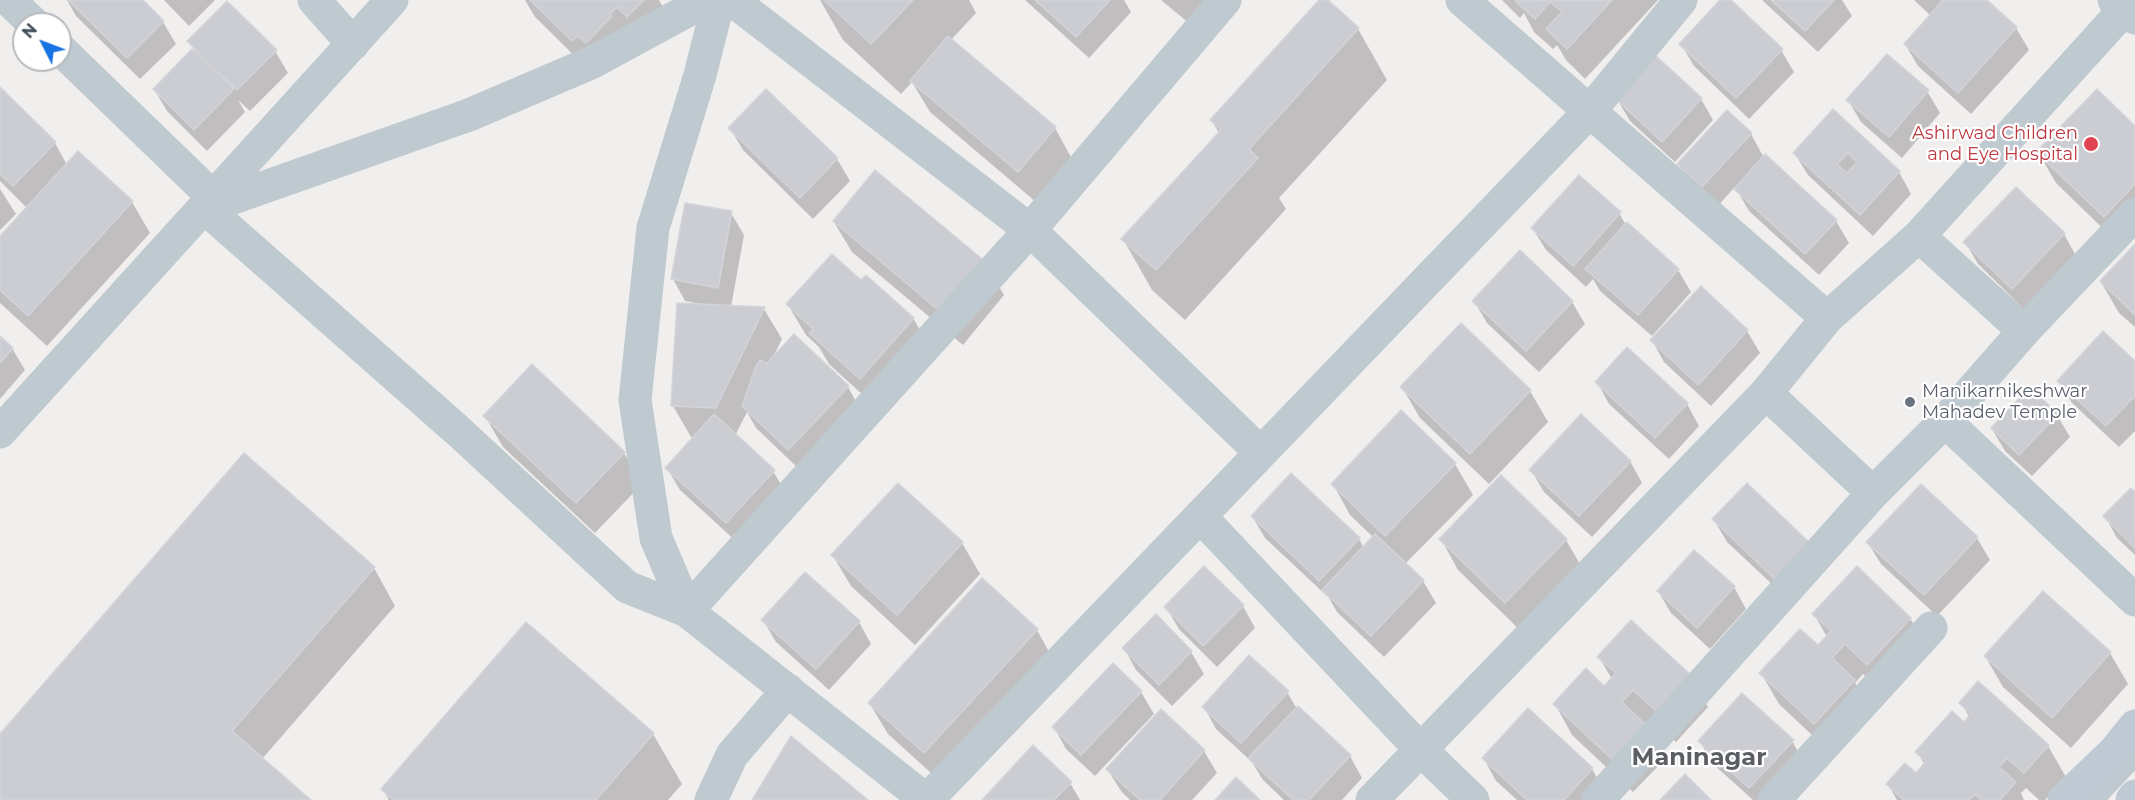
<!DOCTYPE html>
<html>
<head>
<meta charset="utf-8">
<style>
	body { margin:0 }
	#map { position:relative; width:2135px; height:800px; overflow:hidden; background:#f1eeee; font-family:Montserrat,sans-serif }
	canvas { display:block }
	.north { position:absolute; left:12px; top:12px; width:60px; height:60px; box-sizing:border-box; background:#fff; border:2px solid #b5babe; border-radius:50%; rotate:312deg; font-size:16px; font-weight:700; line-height:24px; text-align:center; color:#46525c }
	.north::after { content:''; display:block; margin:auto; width:21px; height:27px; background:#1872e1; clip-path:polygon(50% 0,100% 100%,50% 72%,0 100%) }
</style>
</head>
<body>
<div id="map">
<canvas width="2135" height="800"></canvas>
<div class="north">N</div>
</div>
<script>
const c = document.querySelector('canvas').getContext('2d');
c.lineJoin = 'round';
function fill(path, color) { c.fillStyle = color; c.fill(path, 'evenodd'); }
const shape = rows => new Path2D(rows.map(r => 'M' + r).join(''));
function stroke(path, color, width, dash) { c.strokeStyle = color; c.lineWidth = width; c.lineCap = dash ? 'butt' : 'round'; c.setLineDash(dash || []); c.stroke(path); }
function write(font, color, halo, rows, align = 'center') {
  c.font = font + ' Montserrat,sans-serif'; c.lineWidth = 4.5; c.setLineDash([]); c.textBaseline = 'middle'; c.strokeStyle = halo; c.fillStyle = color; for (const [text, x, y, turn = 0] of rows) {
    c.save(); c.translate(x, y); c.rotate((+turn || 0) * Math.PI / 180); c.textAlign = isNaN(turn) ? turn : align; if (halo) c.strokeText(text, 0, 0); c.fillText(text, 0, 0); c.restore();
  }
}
fill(shape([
	[67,0,141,0,163,22,176,44,140,79,76,16],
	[164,0,215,0,189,26],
	[525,0,659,0,671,21,590,71,535,17],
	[820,0,969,0,976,13,951,40,1055,128,1072,159,1036,202,930,112,912,82,901,94,843,40],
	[1025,0,1124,0,1131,12,1089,58],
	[1161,0,1210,0,1190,24],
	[1321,0,1326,0,1358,29,1387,80,1279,198,1286,209,1185,320,1152,290,1123,239,1220,134,1211,120],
	[1502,0,1658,0,1585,79,1566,60,1557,45,1553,49,1534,32,1524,13,1520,18],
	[1722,0,1729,0,1781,50,1794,72,1749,119,1694,66,1681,44],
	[1762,0,1842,0,1852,16,1818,52],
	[1914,0,1985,0,2016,28,2029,50,1971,114,1918,66,1905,44,1931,16],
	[189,41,275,51,288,73,250,111,238,100,245,112,207,151,167,111,154,89,197,54],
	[0,89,55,143,67,165,132,202,150,233,47,346,0,303,0,238,27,208,0,181],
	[766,91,837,159,850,181,813,219,743,150,730,128],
	[1927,91,1940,113,1902,158,1861,122,1848,100],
	[1617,99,1701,99,1713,120,1675,162,1630,121],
	[1834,111,1899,172,1911,194,1873,236,1808,175,1795,154],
	[2135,128,2135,234,2122,247,2056,183,2038,152],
	[1751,134,1764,158,1836,221,1849,243,1819,275,1749,211,1735,187,1716,208,1691,186,1679,164],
	[0,189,16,214,0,230],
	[731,213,744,235,731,307,764,309,782,339,773,357,848,387,860,409,801,471,756,428,747,412,735,436,773,471,786,493,739,544,680,490,667,468,695,437,691,437,673,406,701,304,685,301,673,279],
	[1619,213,1626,225,1678,270,1691,292,1652,336,1600,291,1593,279,1586,287,1546,250,1533,229],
	[834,222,986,264,1004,295,963,345,852,252],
	[2064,234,2076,256,2025,310,1978,264,1965,242],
	[2135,246,2135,327,2119,313,2101,282],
	[861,282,913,318,931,349,878,409,829,364,819,347,806,335,788,305],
	[1701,288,1747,331,1760,353,1711,406,1664,362,1652,340],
	[1474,301,1572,302,1585,324,1539,372,1487,323],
	[0,338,12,348,25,370,0,399],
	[2135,363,2135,431,2119,447,2072,403,2059,381],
	[1597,382,1687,404,1699,426,1669,459,1609,404],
	[1402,387,1530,391,1548,422,1489,484,1420,418],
	[2057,415,2070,437,2032,476,2005,451,1992,429],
	[485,416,624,453,642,484,595,533,503,447],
	[1630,461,1642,483,1592,537,1544,492,1531,470],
	[1455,464,1473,495,1405,564,1423,581,1436,603,1384,657,1337,612,1329,598,1265,538,1252,516,1359,539,1364,548,1374,538,1350,515,1333,484],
	[1501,477,1566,540,1584,571,1523,633,1458,570,1441,539],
	[1747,485,1792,603,1727,542,1714,520],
	[2135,494,2135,555,2117,538,2105,516],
	[1977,538,1990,560,1937,616,1881,564,1868,543],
	[962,543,980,574,915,645,851,586,833,556],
	[374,568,395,606,262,759,309,800,0,800,0,736],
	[1734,587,1746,609,1710,649,1671,613,1658,591],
	[1243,606,1255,628,1217,667,1179,629,1166,607],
	[1814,614,1910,618,1928,649,1885,695,1863,674,1855,683,1872,712,1832,754,1779,704,1761,673,1818,647,1827,637],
	[763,620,859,622,871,644,829,690,776,642],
	[1037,630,1054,661,942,783,888,734,870,704],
	[1124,648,1191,652,1204,674,1172,706,1136,670],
	[2110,653,2128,684,2071,748,2003,687,1985,656],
	[1599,657,1690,676,1708,707,1676,742,1652,720,1647,728,1665,759,1633,792,1572,735,1555,704,1604,688,1612,679],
	[1141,692,1154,714,1095,776,1066,749,1054,727],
	[1287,692,1297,709,1350,756,1362,778,1342,800,1284,800,1263,780,1252,762,1216,729,1204,707],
	[1961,703,2048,746,2066,777,2045,800,2039,800,2026,788,2021,793,2024,800,1897,800,1888,784,1916,775,1925,765,1917,752,1964,724,1970,718],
	[1161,711,1204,751,1217,773,1192,800,1130,800,1121,791,1108,770],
	[653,734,682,784,668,800,389,800,383,790],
	[1700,741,1792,741,1805,763,1771,800,1753,800,1712,763],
	[1033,747,1070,783,1080,800,983,800],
	[1484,759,1592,769,1604,791,1596,800,1517,800,1496,781]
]), '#0003');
const building = shape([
	[68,0,143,0,164,21,127,58,68,0],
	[530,0,644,0,627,17,617,7,610,14,612,16,586,43,578,36,572,41,530,0],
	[824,0,913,0,871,44,824,0],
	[1035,0,1110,0,1076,37,1035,0],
	[1319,0,1328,0,1359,28,1249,149,1258,158,1156,270,1121,239,1221,130,1210,120,1319,0],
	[1612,0,1567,49,1546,29,1562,12,1550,2,1535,19,1515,1,1612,0],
	[1720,0,1731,0,1783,49,1736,98,1679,44,1720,0],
	[1771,0,1834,0,1805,31,1771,0],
	[1943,0,1987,0,2017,27,1958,93,1904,44,1943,0],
	[227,1,277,50,237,90,187,41,227,1],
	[948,36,1056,127,1018,172,910,81,948,36],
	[192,49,234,89,194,130,153,89,192,49],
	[1887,54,1929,90,1889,137,1846,100,1887,54],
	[1655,55,1702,98,1662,142,1616,99,1655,55],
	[0,87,56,142,13,186,0,174,0,87],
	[766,89,838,158,800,198,728,128,766,89],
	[2097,89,2135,126,2135,184,2104,217,2036,152,2097,89],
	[1833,109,1900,171,1860,215,1793,153,1833,109],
	[1848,153,1857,162,1847,173,1837,164,1848,153],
	[1727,110,1752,133,1702,187,1677,164,1727,110],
	[78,151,133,201,28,316,0,290,0,236,78,151],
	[1765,154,1837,220,1805,254,1734,189,1765,154],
	[875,170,987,263,944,315,833,221,875,170],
	[1579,175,1621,212,1573,266,1531,228,1579,175],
	[2016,187,2065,233,2012,289,1963,242,2016,187],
	[685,203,732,211,718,288,671,279,685,203],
	[1627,222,1679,269,1638,315,1585,269,1627,222],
	[2135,244,2135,315,2100,281,2135,244],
	[1520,250,1573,301,1526,351,1472,301,1520,250],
	[832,254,861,280,866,275,914,318,860,379,809,333,813,329,786,304,832,254],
	[1701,286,1748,330,1698,385,1650,340,1701,286],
	[677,303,765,307,716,408,671,406,677,303],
	[1461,323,1531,390,1470,454,1400,387,1461,323],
	[2103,331,2135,361,2135,396,2106,426,2057,381,2103,331],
	[794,334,849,386,788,450,742,406,757,364,761,360,766,364,794,334],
	[0,336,13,348,0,363,0,336],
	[1627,347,1688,403,1655,438,1595,382,1627,347],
	[532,364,625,452,576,503,483,416,532,364],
	[2030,387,2058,414,2019,455,1991,428,2030,387],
	[1401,410,1456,463,1385,536,1331,484,1401,410],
	[714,414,775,470,726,523,665,468,714,414],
	[1581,414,1631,461,1579,516,1529,470,1581,414],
	[244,453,375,567,232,731,311,800,0,800,0,734,244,453],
	[1291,473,1360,538,1319,581,1251,516,1291,473],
	[1501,475,1567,539,1505,603,1439,539,1501,475],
	[898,483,963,542,897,615,831,555,898,483],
	[1747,483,1813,546,1778,582,1712,519,1747,483],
	[1921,484,1978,537,1924,595,1866,542,1921,484],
	[2131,488,2135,492,2135,548,2103,516,2131,488],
	[1375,534,1424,580,1371,636,1322,590,1375,534],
	[1694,550,1735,586,1697,628,1657,591,1694,550],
	[1204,566,1244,605,1203,646,1164,607,1204,566],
	[1857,566,1911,618,1867,665,1845,644,1832,658,1855,680,1814,724,1759,673,1800,629,1818,645,1831,631,1812,614,1857,566],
	[805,572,860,621,816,669,761,620,805,572],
	[982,578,1038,629,924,753,868,703,982,578],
	[2043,591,2111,652,2052,718,1984,656,2043,591],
	[1156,614,1192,651,1159,685,1122,648,1156,614],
	[1631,620,1691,675,1657,712,1633,690,1622,702,1648,727,1615,762,1553,704,1586,668,1604,686,1616,673,1597,657,1631,620],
	[526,622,654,733,596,800,393,800,381,789,526,622],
	[1249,655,1289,691,1241,743,1202,707,1249,655],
	[1113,663,1142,691,1081,755,1052,727,1113,663],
	[1978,681,2049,745,2024,773,2007,758,1999,767,2016,782,2000,800,1981,800,1975,794,1969,800,1904,800,1886,784,1905,763,1916,773,1926,761,1915,752,1952,711,1964,722,1971,714,1959,703,1978,681],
	[1742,693,1794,740,1749,788,1698,741,1742,693],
	[1298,706,1351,755,1309,800,1293,800,1248,758,1298,706],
	[1528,708,1593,768,1564,800,1527,800,1482,758,1528,708],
	[1161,709,1205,750,1160,800,1140,800,1106,769,1161,709],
	[791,736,868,800,752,800,791,736],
	[1033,745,1072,782,1054,800,982,800,1033,745],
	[1685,774,1711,800,1660,800,1685,774],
	[1236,777,1260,800,1215,800,1236,777]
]);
fill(building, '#cbcdd3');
stroke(building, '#d2d4da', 1.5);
stroke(shape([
	[2093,800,2135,755]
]), '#bec9d0', 21);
stroke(shape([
	[9,0,34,24],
	[314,0,353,44],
	[707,0,593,62,469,115,205,208,456,429,627,587,687,611,1030,230,1225,0],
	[719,0,700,75,653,228,635,400,656,538,687,611,926,800],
	[732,0,1030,230,1261,453],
	[1462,0,1827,318],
	[60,49,214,198],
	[2024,331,2135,214],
	[1766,393,1873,493,1945,421,2024,331,1919,236],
	[1945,421,2135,600],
	[1200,516,1421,750,1473,800],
	[711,800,732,755,788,690],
	[927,800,1590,111,1681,0],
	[1372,800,1766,393,1827,318,1919,236,2133,0],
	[1598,800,1873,493],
	[1774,800,1931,628]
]), '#bec9d0', 33);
stroke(shape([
	[2114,0,2135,18],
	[0,432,392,0]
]), '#bec9d0', 33);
stroke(shape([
	[2064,800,2114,752,2135,726],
	[2132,800,2135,796]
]), '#bfcad5', 33);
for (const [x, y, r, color] of [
	[2091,144,8,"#e0444e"],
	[1910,402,6,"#6b7280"]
]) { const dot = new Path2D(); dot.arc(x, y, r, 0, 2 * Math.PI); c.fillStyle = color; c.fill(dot); stroke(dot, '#fff', 2); }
write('18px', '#be3a42', '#fff', [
	["Ashirwad Children",2078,134],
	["and Eye Hospital",2078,155]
], 'right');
write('18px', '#5b616d', '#fff', [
	["Manikarnikeshwar",1922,392],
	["Mahadev Temple",1922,413]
], 'left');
write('bold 24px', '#5b5f63', '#fff', [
	["Maninagar",1699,758]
]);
</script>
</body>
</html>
